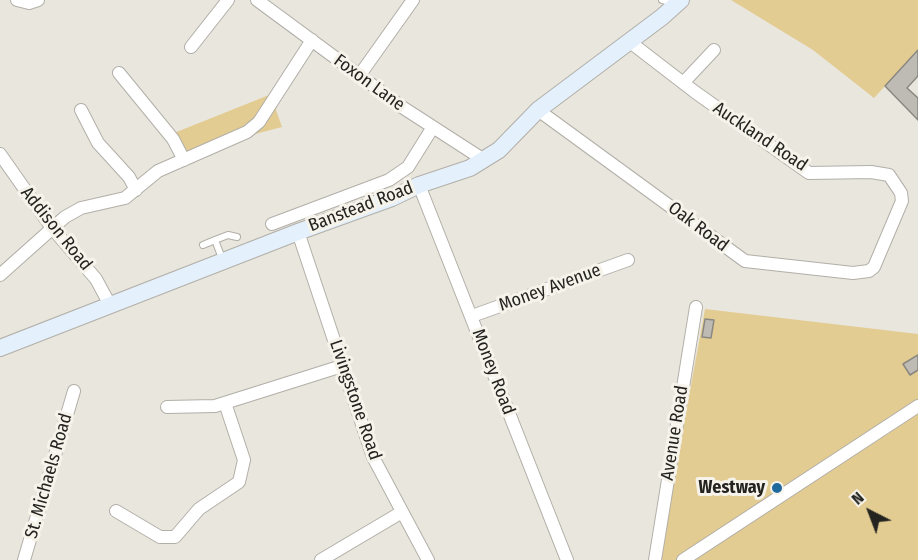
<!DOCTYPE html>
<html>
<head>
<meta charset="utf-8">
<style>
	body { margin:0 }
	#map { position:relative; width:918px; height:560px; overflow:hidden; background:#e9e6de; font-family:"Fira Sans Condensed",sans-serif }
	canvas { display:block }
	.north { position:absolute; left:840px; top:482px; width:60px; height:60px; -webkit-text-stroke:4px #f6f3eb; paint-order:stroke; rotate:318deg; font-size:16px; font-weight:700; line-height:24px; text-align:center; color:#242320 }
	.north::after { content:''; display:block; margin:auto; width:21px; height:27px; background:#242320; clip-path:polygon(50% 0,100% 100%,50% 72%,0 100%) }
</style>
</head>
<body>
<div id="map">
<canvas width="918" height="560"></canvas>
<div class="north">N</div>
</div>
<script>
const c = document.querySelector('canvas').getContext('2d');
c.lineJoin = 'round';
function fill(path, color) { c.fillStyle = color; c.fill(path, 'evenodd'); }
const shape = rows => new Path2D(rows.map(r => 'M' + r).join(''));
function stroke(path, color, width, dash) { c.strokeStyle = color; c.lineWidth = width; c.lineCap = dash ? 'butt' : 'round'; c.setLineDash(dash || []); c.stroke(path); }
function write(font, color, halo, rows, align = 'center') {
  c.font = font + ' "Fira Sans Condensed",sans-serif'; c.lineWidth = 6; c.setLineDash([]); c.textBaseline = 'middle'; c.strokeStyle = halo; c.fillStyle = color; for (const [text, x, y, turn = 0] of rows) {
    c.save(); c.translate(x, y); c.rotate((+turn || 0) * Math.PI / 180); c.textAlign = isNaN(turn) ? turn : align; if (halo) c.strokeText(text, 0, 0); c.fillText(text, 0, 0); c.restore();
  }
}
fill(shape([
	[731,0,918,0,918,50,874,98,813,50],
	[279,91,276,110,282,127,236,139,184,160,169,135],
	[705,309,918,334,918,560,659,560]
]), '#e3cc92');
const building = shape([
	[918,50,918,76,907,88,918,98,918,120,885,86,918,50],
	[705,319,714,320,711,338,702,337,705,319],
	[918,355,918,370,910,375,903,364,918,355]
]);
fill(building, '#bebbb4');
stroke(building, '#8a8780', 1.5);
const service = shape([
	[662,0,675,4],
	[215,240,228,235,237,237],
	[203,245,215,240,223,261]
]);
const minor = shape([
	[17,0,29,3,38,0],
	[257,0,402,107,484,160],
	[191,47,228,0],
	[119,73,173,139,184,160],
	[359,76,413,0],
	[683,83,714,50],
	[81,110,98,143,129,177,136,190],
	[538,110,745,261,853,273,869,271,874,267,902,201,901,193,889,175,871,172,809,173,695,92,630,42],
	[0,154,52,228,96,279,110,305],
	[419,185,567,560],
	[272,224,389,180,408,167,433,127],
	[298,232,373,457,428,560],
	[0,275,65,217,81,208,125,198,158,171,247,132,259,122,312,40],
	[472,316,628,260],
	[167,407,215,406,342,366],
	[116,511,160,537,175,537,199,509,239,482,244,460,225,403],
	[24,560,74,391],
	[321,560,402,512],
	[655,560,696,307],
	[683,560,918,406]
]);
const secondary = shape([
	[0,348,298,232,392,198,419,185,470,168,499,150,538,110,662,17,681,0]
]);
stroke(service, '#b2afa8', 8);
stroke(minor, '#b2afa8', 14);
stroke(secondary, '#b2afa8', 18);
stroke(service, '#fff', 6);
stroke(minor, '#fff', 12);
stroke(secondary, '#e4f1fc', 16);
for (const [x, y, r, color] of [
	[777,488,6,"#20699c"]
]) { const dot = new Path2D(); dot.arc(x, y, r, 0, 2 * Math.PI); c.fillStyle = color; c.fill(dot); stroke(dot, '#f6f3eb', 2); }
write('18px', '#242320', '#f6f3eb', [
	["Foxon Lane",369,83,36],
	["Auckland Road",760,137,34],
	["Banstead Road",361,207,-21],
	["Oak Road",698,227,37],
	["Addison Road",56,229,51],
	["Money Avenue",550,288,-20],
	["Money Road",493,372,69],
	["Livingstone Road",355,400,71],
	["Avenue Road",675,433,-81],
	["St. Michaels Road",49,476,-74]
]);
write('bold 18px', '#242320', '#f6f3eb', [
	["Westway",765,488]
], 'right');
</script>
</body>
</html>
